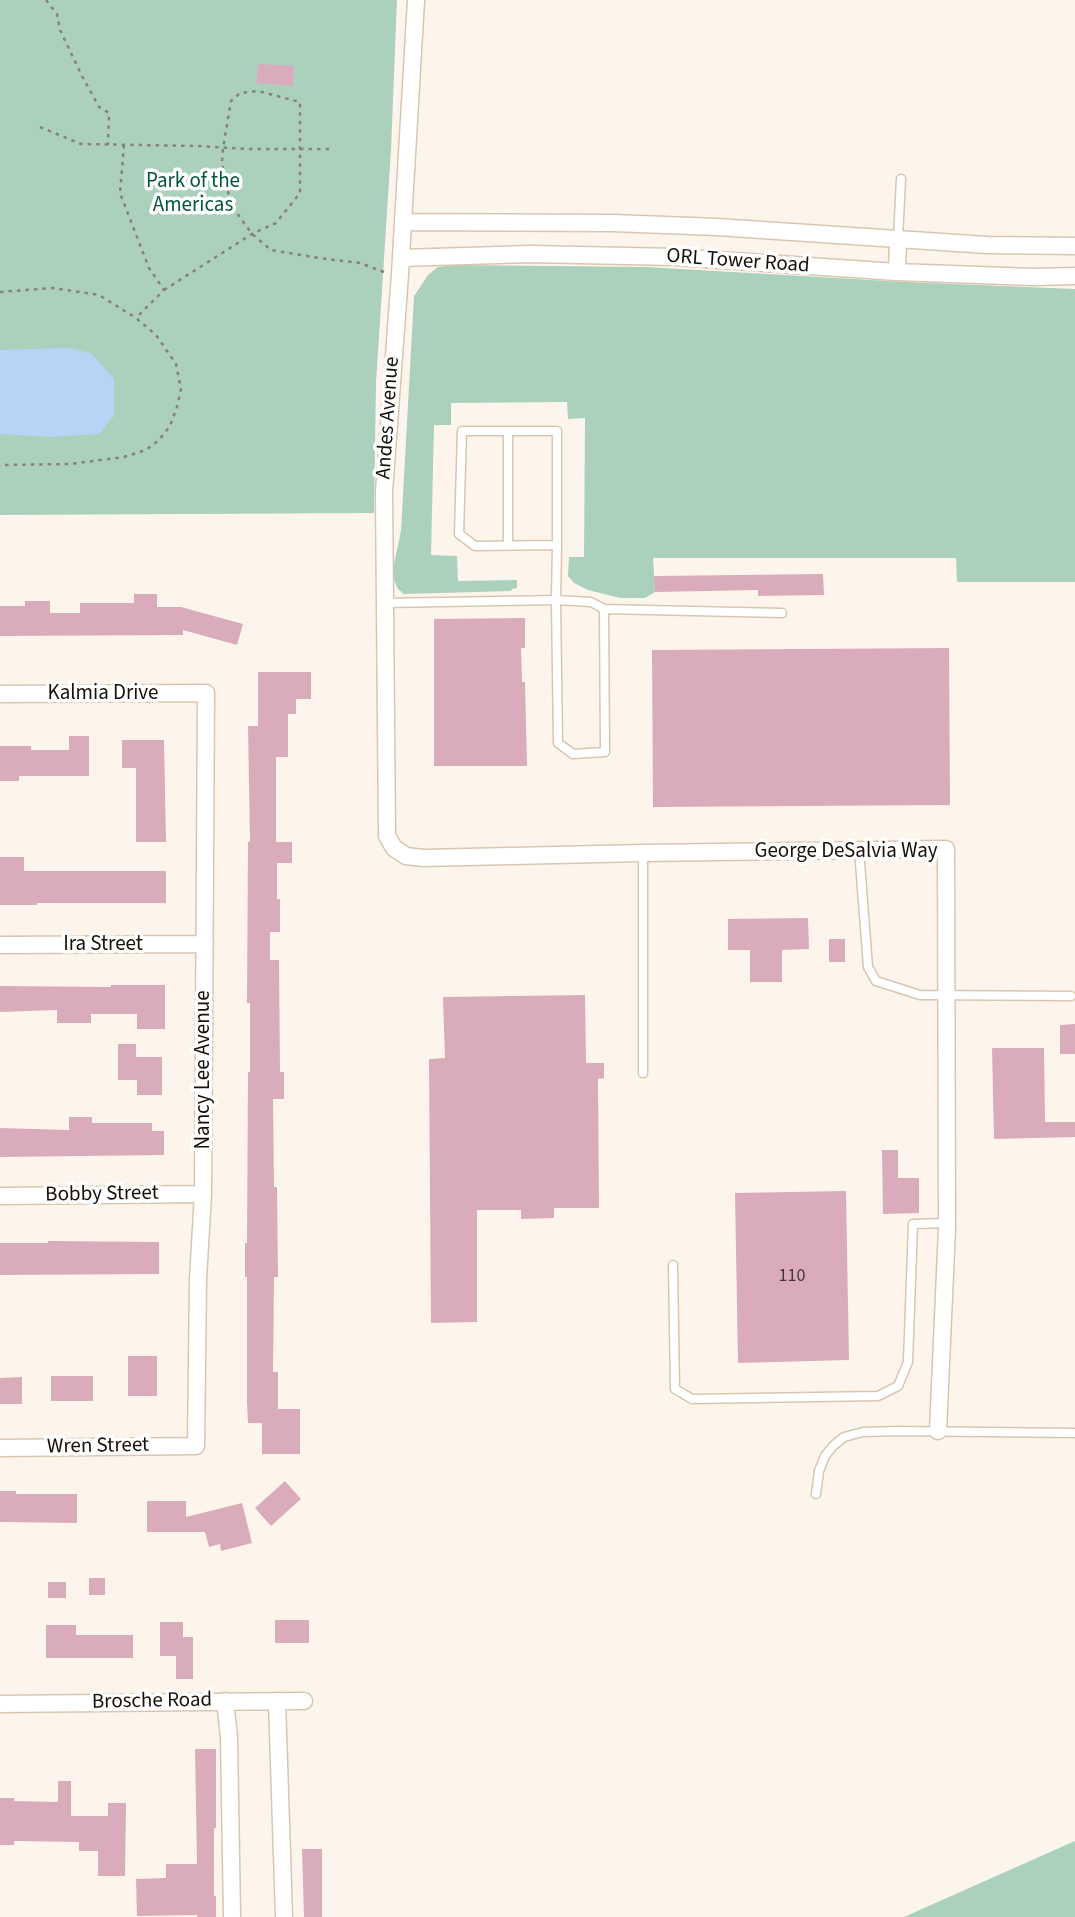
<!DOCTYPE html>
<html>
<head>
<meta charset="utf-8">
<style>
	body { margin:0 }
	canvas { display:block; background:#fdf5ec }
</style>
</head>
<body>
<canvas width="1075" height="1917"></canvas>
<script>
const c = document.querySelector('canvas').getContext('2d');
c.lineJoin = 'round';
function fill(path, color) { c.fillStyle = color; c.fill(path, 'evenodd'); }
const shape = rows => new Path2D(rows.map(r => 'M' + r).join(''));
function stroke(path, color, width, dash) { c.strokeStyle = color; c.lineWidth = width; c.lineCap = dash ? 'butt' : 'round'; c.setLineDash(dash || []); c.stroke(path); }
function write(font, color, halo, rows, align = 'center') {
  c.font = font + ' "Source Sans 3",sans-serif'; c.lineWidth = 7; c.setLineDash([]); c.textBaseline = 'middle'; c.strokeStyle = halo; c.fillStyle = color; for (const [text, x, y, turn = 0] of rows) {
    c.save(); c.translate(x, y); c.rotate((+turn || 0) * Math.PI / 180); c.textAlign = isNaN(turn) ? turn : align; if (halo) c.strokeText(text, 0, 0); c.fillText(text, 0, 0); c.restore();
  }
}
fill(shape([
	[0,0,397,0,391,150,376,383,374,513,0,515],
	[454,265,646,267,905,282,1075,289,1075,582,957,582,956,558,653,558,655,592,645,598,620,598,588,590,574,583,568,576,569,557,584,557,585,418,568,419,567,402,451,403,451,425,434,425,431,555,457,556,458,581,517,580,517,588,512,589,511,591,404,594,398,589,394,580,394,564,401,531,414,296,428,275,438,267],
	[1075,1841,1075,1917,904,1917]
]), '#abd1bc');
fill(shape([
	[67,348,91,353,114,379,114,416,99,434,51,437,0,434,0,350]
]), '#b8d3f6');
fill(shape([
	[258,64,294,66,293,86,257,83],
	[823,574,824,595,758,596,758,590,655,592,654,576],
	[134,594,157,594,157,607,181,607,243,624,237,645,183,630,183,635,0,636,0,606,25,606,25,601,50,601,50,613,80,613,80,603,134,603],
	[525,618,525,648,521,648,522,682,525,682,527,766,434,766,434,619],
	[949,648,950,805,653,807,652,650],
	[258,672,311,672,311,699,296,699,296,714,288,714,288,757,276,757,276,842,292,842,292,863,277,863,277,899,280,899,280,932,270,932,270,960,279,960,280,1072,284,1072,284,1099,273,1099,274,1187,277,1187,278,1277,274,1277,273,1372,278,1372,278,1409,300,1409,300,1454,262,1454,262,1423,248,1423,247,1401,247,1277,245,1277,245,1243,247,1243,248,1072,250,1072,250,1003,247,1003,248,842,250,842,248,726,258,726],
	[69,736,89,736,89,776,19,776,19,781,0,781,0,746,31,746,31,750,69,750],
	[122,740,164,740,166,842,136,842,136,768,122,768],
	[0,857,24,857,24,871,166,871,166,903,37,903,37,905,0,905],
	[808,918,809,949,782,950,782,982,750,982,750,950,728,950,728,919],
	[829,939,845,939,845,962,829,962],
	[111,985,165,985,165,1029,137,1029,137,1014,91,1014,91,1023,57,1023,57,1010,0,1012,0,986,111,987],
	[585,995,586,1063,604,1063,604,1078,598,1079,599,1208,554,1208,554,1218,521,1219,521,1210,477,1210,477,1322,431,1323,429,1059,445,1058,443,997],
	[1075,1024,1075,1054,1060,1054,1060,1025],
	[118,1044,136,1044,136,1057,162,1057,162,1095,137,1095,137,1080,118,1080],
	[992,1048,1044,1048,1045,1122,1075,1122,1075,1137,994,1139],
	[69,1117,92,1117,92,1123,152,1123,152,1131,164,1131,164,1155,0,1157,0,1128,69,1130],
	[882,1150,898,1150,898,1178,919,1178,919,1213,883,1214],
	[846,1191,849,1360,738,1363,735,1193],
	[48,1241,159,1242,159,1274,0,1275,0,1243,48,1243],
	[128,1356,157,1356,157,1396,128,1396],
	[51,1376,93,1376,93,1401,51,1401],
	[22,1377,22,1404,0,1404,0,1378],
	[285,1481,301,1499,271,1526,255,1508],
	[0,1491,16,1491,16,1494,77,1494,77,1523,0,1522],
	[147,1501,186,1501,186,1517,242,1503,252,1543,221,1551,220,1544,209,1547,205,1532,147,1532],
	[89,1578,105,1578,105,1595,89,1595],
	[48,1582,66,1582,66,1598,48,1598],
	[275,1620,309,1620,309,1643,275,1643],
	[160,1622,183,1622,183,1637,193,1637,193,1679,176,1679,176,1656,160,1656],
	[46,1625,76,1625,76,1635,133,1635,133,1658,46,1658],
	[195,1749,216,1749,216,1828,214,1828,214,1896,216,1896,216,1917,197,1917,197,1915,137,1916,136,1879,166,1878,166,1864,197,1864],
	[58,1781,71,1781,71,1816,108,1816,108,1803,126,1803,125,1876,98,1876,98,1851,79,1851,79,1842,14,1841,14,1845,0,1845,0,1798,14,1798,14,1801,58,1802],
	[302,1849,322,1849,322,1917,304,1917]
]), '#daacbb');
const lane = shape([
	[898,239,901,179],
	[508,545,508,431],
	[385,603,556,600,558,743,573,754,605,752,604,609,591,602,556,600,557,545,557,431,462,431,459,534,475,546,557,545],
	[604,609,782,613],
	[859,850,868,967,876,981,920,995,1071,996],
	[643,853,643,1073],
	[673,1265,675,1389,692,1399,878,1396,898,1386,908,1362,913,1224,947,1223],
	[816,1494,819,1471,825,1456,833,1446,844,1437,863,1432,897,1431,1075,1433]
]);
const street = shape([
	[416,0,400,274,384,492,387,836,394,848,406,856,423,858,643,853,946,849,947,1228,938,1431],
	[403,222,613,223,717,227,987,245,1075,246],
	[401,258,530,254,676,257,897,272,1033,277,1075,276],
	[897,272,898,239],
	[0,694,206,693,203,1194,198,1279,196,1446,0,1448],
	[0,945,205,944],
	[0,1196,203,1194],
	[225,1701,229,1737,232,1917],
	[277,1701,284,1917],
	[0,1704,304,1701]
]);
stroke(lane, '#d9c6b1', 11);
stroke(street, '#d9c6b1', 19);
stroke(shape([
	[46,0,57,14,60,30,82,76,99,107,109,113,108,145],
	[40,127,81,144,197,146,248,149,330,149],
	[124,145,120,193,149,268,164,290,136,318],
	[164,290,252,234,256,232,276,223,300,193,300,102,258,91,240,93,231,101,223,148,222,163,231,205,252,234,271,250,319,258,360,263,384,272],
	[0,292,52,288,99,295,136,318,156,335,176,364,181,389,177,407,170,426,159,440,146,450,124,457,70,464,0,465]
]), '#898279', 2.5, [3.5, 5]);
stroke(lane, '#fff', 8);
stroke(street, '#fff', 16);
write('18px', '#473735', null, [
	["110",792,1277]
]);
write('21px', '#045639', '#fff', [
	["Park of the",193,182],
	["Americas",193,206]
]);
write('21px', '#161008', '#fff', [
	["ORL Tower Road",738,262,4],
	["Andes Avenue",389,418,-86],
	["Kalmia Drive",103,694],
	["George DeSalvia Way",846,852],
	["Ira Street",103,945],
	["Nancy Lee Avenue",204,1070,-90],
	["Bobby Street",102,1195,-1],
	["Wren Street",98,1447,-1],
	["Brosche Road",152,1702,-1]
]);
</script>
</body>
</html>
